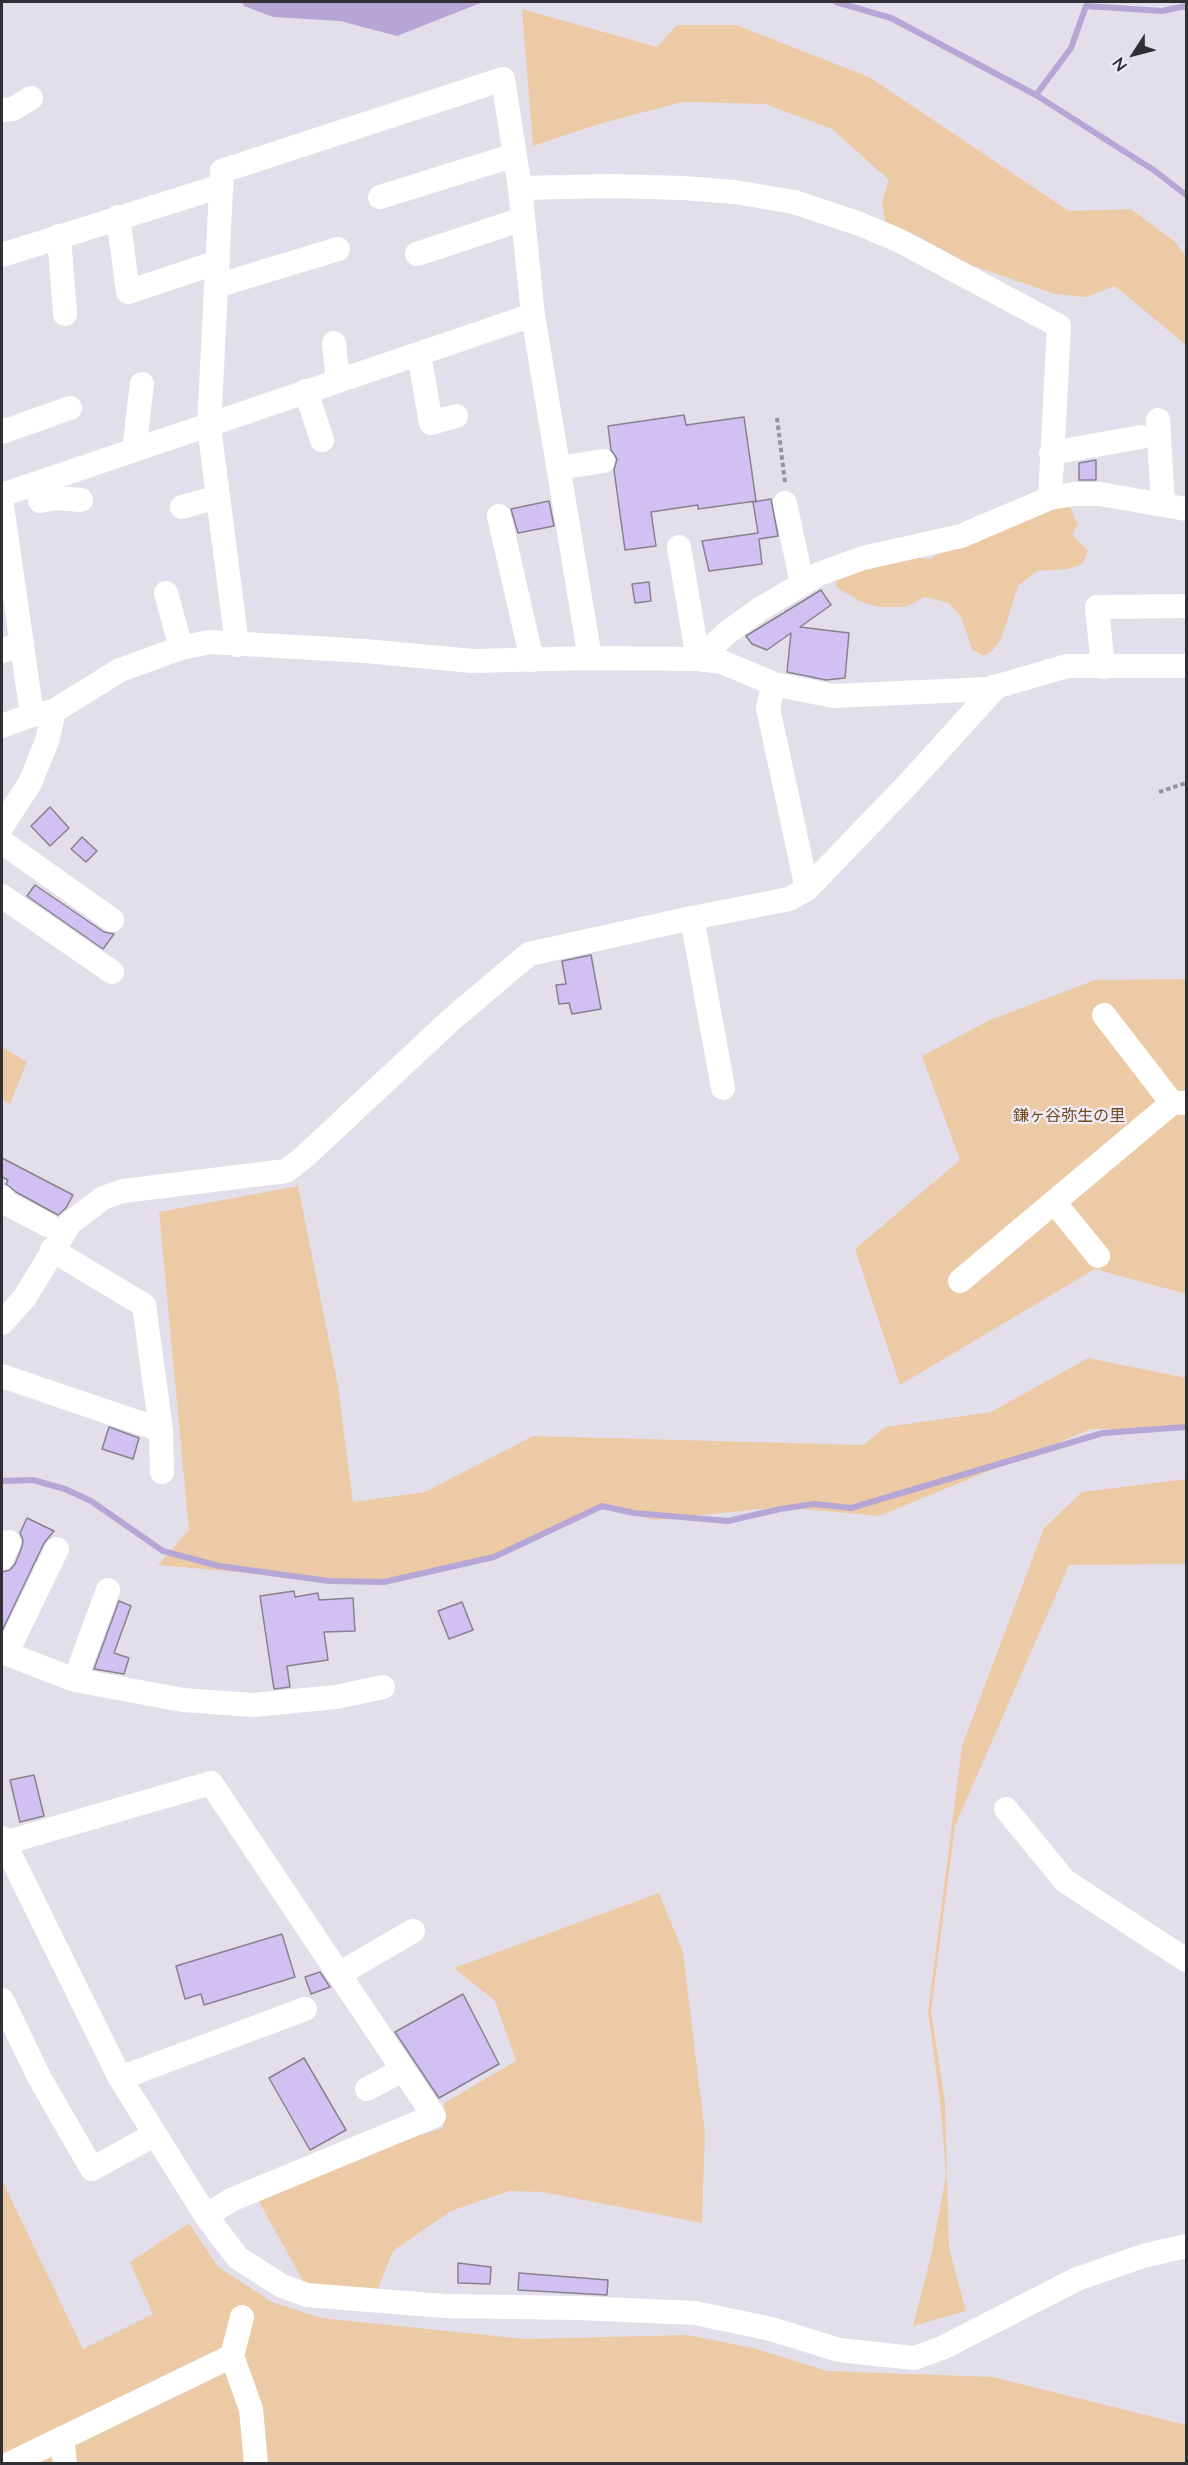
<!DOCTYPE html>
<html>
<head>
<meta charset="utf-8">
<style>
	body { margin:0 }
	#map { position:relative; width:1188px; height:2465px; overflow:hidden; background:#e2dfeb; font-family:Lato,sans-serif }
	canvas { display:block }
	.frame { position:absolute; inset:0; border:3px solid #302f34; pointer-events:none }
	.north { position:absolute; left:1104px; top:24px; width:60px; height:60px; -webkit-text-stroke:4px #efecf9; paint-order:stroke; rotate:234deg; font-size:16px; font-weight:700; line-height:24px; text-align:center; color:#302f34 }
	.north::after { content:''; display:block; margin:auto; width:21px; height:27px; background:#302f34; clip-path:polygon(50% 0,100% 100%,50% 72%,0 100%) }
</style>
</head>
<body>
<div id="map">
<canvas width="1188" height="2465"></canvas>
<div class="frame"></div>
<div class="north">N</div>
</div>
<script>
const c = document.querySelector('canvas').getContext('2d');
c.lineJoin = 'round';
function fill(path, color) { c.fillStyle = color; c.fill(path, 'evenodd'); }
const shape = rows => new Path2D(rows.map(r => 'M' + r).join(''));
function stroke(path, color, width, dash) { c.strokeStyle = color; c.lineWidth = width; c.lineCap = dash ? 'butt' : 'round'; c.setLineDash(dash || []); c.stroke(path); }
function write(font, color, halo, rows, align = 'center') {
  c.font = font + ' Lato,"Noto Sans JP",sans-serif'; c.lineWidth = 4.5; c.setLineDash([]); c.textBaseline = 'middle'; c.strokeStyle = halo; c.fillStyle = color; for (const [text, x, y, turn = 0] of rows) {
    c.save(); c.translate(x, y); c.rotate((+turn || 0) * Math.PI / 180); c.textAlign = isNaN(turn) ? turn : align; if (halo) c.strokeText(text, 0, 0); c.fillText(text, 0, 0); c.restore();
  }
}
fill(shape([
	[522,9,657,47,677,25,736,25,869,77,1069,211,1131,209,1174,241,1186,256,1186,345,1115,286,1086,297,1055,294,971,265,917,236,885,222,882,202,889,180,832,129,765,104,682,102,599,124,533,146],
	[1070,507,1078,525,1072,534,1088,551,1082,564,1068,569,1037,571,1018,586,1002,637,993,650,983,656,972,649,961,617,949,603,925,597,906,607,878,607,862,602,837,588,835,574,902,557,931,559,945,548,1046,508],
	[1186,979,1186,1294,1095,1269,900,1385,855,1249,960,1160,922,1056,990,1020,1095,980],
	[2,1047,27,1062,10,1104,2,1099],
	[298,1186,338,1386,353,1502,425,1492,533,1436,863,1445,885,1427,991,1412,1088,1358,1186,1378,1186,1430,1091,1429,879,1516,780,1507,656,1520,599,1508,492,1560,373,1584,158,1565,189,1530,159,1212],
	[1186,1479,1186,1564,1069,1565,955,1826,931,2011,945,2102,949,2248,966,2311,913,2326,931,2256,946,2176,940,2100,928,2012,962,1746,1044,1528,1082,1492],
	[659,1893,683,1952,705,2133,702,2223,543,2192,509,2191,451,2211,393,2251,377,2291,306,2286,258,2200,395,2143,443,2128,444,2103,516,2061,495,2001,454,1968],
	[2,2180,83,2349,153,2314,130,2262,189,2223,218,2267,272,2302,321,2318,525,2339,688,2335,753,2348,827,2371,993,2377,1186,2425,1186,2463,2,2463]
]), '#edcaa6');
fill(shape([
	[242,2,483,2,397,36,340,21,273,17,244,6]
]), '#b5a6d6');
stroke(shape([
	[836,2,891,18,1036,95,1155,171,1186,195],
	[1036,95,1071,48,1086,6,1162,11,1186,6],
	[2,1481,33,1480,65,1489,91,1501,163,1551,219,1566,329,1581,384,1582,494,1557,602,1506,634,1513,728,1521,780,1509,814,1504,851,1508,1103,1433,1186,1427]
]), '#b5a6d6', 6);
const building = shape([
	[684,415,686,425,744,417,756,501,698,509,698,505,651,512,656,546,625,550,614,470,617,459,611,450,608,426,684,415],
	[1096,460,1096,480,1079,480,1079,463,1096,460],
	[771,499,778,536,759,539,762,564,709,571,702,541,758,533,753,502,771,499],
	[549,501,554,526,518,533,511,509,549,501],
	[649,582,651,601,635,603,632,584,649,582],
	[821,590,831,605,800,627,849,633,845,678,826,680,787,672,791,633,767,650,752,644,746,636,821,590],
	[50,807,69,828,50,846,31,826,50,807],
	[82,837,97,851,86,862,71,849,82,837],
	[35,885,104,932,114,934,103,949,27,896,35,885],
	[591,955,601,1009,572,1014,569,1003,559,1004,556,985,566,984,562,961,591,955],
	[2,1158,73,1195,66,1208,58,1215,16,1192,6,1184,8,1180,2,1177,2,1158],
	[109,1427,139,1438,133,1459,102,1449,109,1427],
	[27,1518,54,1531,44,1543,2,1631,2,1572,10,1570,15,1564,22,1547,23,1540,20,1533,27,1518],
	[294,1591,295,1597,318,1593,319,1600,353,1598,355,1631,324,1632,328,1660,287,1666,290,1687,274,1689,260,1596,294,1591],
	[119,1601,131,1606,114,1653,129,1658,124,1674,94,1669,119,1601],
	[462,1602,473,1630,449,1639,438,1611,462,1602],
	[34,1775,44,1816,20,1822,10,1780,34,1775],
	[282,1934,295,1977,204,2005,201,1994,185,1999,176,1966,282,1934],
	[320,1972,330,1987,311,1994,305,1977,320,1972],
	[463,1994,499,2064,439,2098,395,2032,463,1994],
	[304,2058,346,2130,310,2150,269,2078,304,2058],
	[458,2263,491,2267,490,2284,458,2283,458,2263],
	[519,2273,608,2280,607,2295,518,2290,519,2273]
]);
fill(building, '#d1c1f3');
stroke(building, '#85828d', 1.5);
stroke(shape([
	[777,418,785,482],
	[1159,792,1186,783]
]), '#95939c', 4, [4.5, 3]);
stroke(shape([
	[2,110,13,109,31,98],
	[520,188,610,186,683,188,735,192,794,202,860,224,900,241,1059,326,1050,498],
	[380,197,515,155],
	[118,217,128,292,218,262],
	[59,236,65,314],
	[417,254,523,219],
	[2,255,221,186],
	[216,286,338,249],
	[334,343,338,381],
	[419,354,431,423,456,416],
	[306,391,322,440],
	[1158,420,1163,503],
	[2,432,70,408],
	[134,450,142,384],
	[1051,453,1141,437],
	[559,468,603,461],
	[2,495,533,315],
	[40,501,55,498,81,500],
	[785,503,802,583],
	[2,506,32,715],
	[182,507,218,497],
	[499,516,532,660],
	[679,547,698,659],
	[166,593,181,648],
	[237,645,209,426,222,171,503,79,520,188,533,315,590,658],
	[2,651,22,643],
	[698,659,728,632,760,609,819,574,863,558,961,536,1050,498,1074,494,1100,494,1186,509],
	[1103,667,1097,607,1186,606],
	[774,684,768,708,807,889],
	[2,726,32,715,54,711,120,670,181,648,209,642,365,651,473,661,590,658,698,659,722,662,774,684,833,696,988,689,1067,666,1186,666],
	[2,826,30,783,47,741,54,711],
	[2,842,112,920],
	[2,896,112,972],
	[692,918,723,1088],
	[1104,1015,1172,1103,1186,1103],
	[2,1197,6,1203,48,1225],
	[1054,1202,1098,1256],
	[52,1250,144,1305,161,1430,162,1472],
	[960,1281,1172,1103],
	[2,1323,25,1297,70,1223,103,1198,123,1191,286,1171,303,1158,452,1019,529,954,692,918,789,899,807,889,909,783,997,686],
	[2,1376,161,1430],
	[2,1558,9,1542],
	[2,1652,75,1680,183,1700,253,1705,336,1697,383,1687],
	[6,1654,57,1549],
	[75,1680,108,1590],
	[1006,1809,1065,1881,1186,1960],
	[2,1838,120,2078,206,2216,238,2258,282,2286,307,2295,444,2306,580,2308,695,2313,771,2329,839,2350,914,2358,942,2348,1077,2279,1143,2256,1186,2246],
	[4,1843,211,1783,434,2116,231,2200,206,2216],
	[339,1974,413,1931],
	[2,2000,39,2077,92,2169,154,2135],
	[120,2078,305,2009],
	[367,2089,403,2070],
	[242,2317,232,2356,251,2409,256,2464],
	[62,2438,65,2464],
	[9,2464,232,2356]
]), '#fff', 24);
write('16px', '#724a1d', '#efecf9', [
	["鎌ヶ谷弥生の里",1069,1116]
]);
</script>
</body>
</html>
